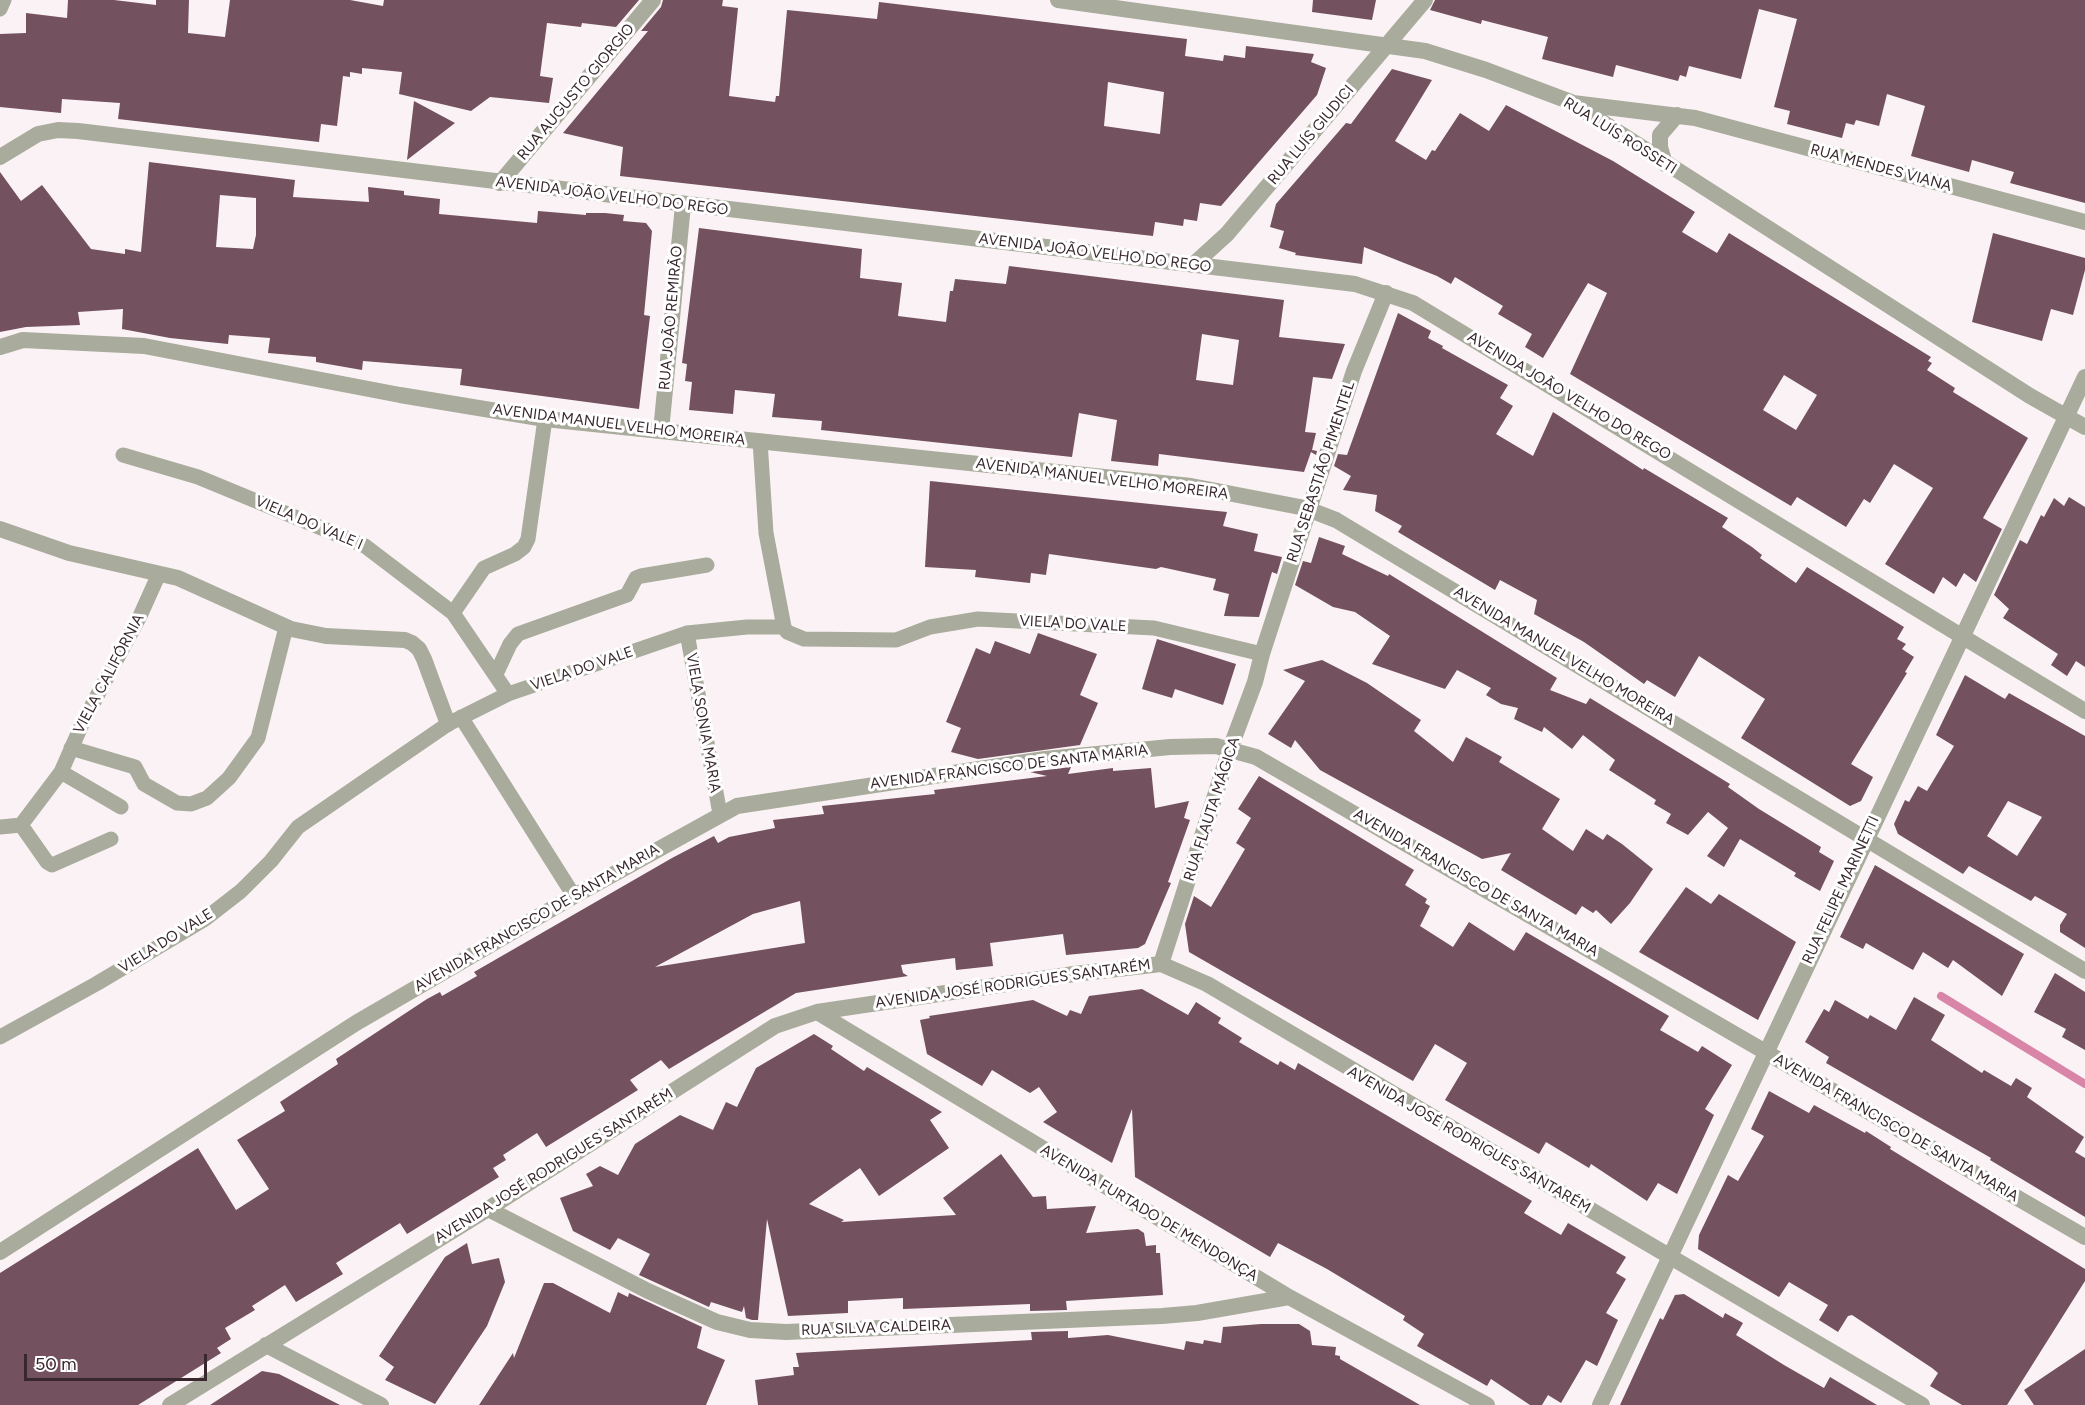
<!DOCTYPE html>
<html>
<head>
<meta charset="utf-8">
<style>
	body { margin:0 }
	#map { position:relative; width:2085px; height:1405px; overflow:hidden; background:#fbf2f5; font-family:Figtree,sans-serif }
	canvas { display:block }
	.scale { position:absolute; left:24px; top:1354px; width:183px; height:27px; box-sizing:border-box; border:3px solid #38282e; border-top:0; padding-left:8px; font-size:18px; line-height:21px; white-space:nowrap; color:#38282e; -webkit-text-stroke:4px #fff; paint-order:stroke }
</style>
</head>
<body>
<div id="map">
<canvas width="2085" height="1405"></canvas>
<div class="scale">50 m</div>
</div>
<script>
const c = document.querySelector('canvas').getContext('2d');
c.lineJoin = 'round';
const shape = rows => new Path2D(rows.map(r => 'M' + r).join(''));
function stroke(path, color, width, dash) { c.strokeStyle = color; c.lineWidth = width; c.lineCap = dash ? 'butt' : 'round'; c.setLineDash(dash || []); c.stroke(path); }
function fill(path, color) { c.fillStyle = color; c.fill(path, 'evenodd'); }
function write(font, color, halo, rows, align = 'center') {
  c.font = font + ' Figtree,sans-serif'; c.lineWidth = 6; c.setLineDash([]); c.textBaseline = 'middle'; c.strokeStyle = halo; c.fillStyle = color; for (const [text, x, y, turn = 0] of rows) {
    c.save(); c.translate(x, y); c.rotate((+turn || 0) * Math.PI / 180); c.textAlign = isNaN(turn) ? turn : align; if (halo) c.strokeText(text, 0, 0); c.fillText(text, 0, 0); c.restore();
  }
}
stroke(shape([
	[1941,996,2085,1084]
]), '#d885a7', 8);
fill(shape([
	[68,0,114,0,156,5,156,0,189,0,188,33,225,37,230,0,350,0,383,6,384,0,639,0,616,27,582,23,581,27,547,23,540,76,553,78,549,103,490,97,471,111,399,94,402,72,362,68,362,74,350,72,350,77,343,76,337,126,321,124,319,142,118,119,120,103,62,99,61,113,0,107,0,34,26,33,26,13,67,18],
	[663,0,723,0,722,6,738,8,729,96,775,102,776,96,779,96,787,10,877,19,879,2,1187,39,1185,56,1223,61,1224,55,1245,58,1246,46,1314,54,1311,62,1326,68,1317,95,1221,206,1200,203,1197,221,1184,219,1183,226,1155,222,1153,236,620,176,623,147,563,133,648,31,641,31,661,7],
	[1108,82,1164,92,1160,134,1104,126],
	[1313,0,1376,0,1372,20,1312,12],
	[1435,0,2085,0,2085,203,2010,183,2014,172,1972,160,1969,172,1911,156,1925,106,1887,94,1879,126,1856,120,1854,125,1846,123,1842,138,1787,124,1790,111,1774,107,1797,19,1759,9,1741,79,1689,66,1686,77,1680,75,1678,81,1616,65,1613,77,1542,59,1548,37,1482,20,1481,24,1430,10],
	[1392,69,1432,80,1395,141,1426,160,1432,150,1435,151,1460,113,1489,131,1506,105,1613,161,1695,212,1682,232,1717,253,1729,233,1931,357,1928,361,1932,363,1927,370,1955,388,1953,392,2028,438,1983,518,2002,529,1976,582,1964,573,1956,587,1943,577,1934,594,1885,564,1933,488,1894,464,1870,503,1864,499,1846,527,1797,497,1791,506,1570,374,1607,293,1588,283,1543,358,1525,347,1532,334,1498,314,1503,306,1455,277,1451,284,1437,276,1364,247,1362,264,1295,255,1296,253,1279,248,1284,231,1270,227,1276,204,1346,123,1351,124],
	[1784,375,1817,395,1796,430,1763,410],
	[414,101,455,123,407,160],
	[149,162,295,180,293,197,369,202,368,187,404,191,404,195,440,199,439,214,537,223,538,211,586,215,586,213,605,213,624,215,623,221,646,223,652,231,644,315,650,316,639,409,460,385,462,369,363,361,362,370,316,362,316,357,268,353,270,338,229,335,228,344,170,338,122,329,123,309,78,312,80,325,26,327,0,332,0,172,21,201,42,185,91,249,125,254,125,249,141,252],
	[220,195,256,198,256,235,253,249,216,247],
	[699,228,862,249,860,278,902,283,898,316,946,322,950,291,953,291,955,279,1006,284,1009,266,1284,300,1279,337,1345,344,1332,379,1313,377,1305,432,1316,433,1312,450,1317,451,1316,455,1311,452,1304,472,1159,454,1158,466,1111,461,1117,420,1079,413,1072,457,821,430,822,421,772,417,775,394,735,390,733,414,689,410,692,382,685,381,687,364,682,363],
	[1202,334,1239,340,1233,385,1196,380],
	[1993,233,2085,258,2085,270,2073,315,2051,309,2042,341,1972,322],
	[1398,313,1431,331,1428,338,1443,346,1442,348,1508,385,1500,398,1513,406,1496,434,1533,456,1553,412,1643,470,1644,468,1728,518,1722,527,1752,547,1762,555,1760,558,1796,583,1807,567,1904,627,1897,639,1906,644,1902,649,1914,657,1905,672,1907,673,1851,764,1873,777,1861,801,1850,806,1741,738,1765,699,1699,656,1675,697,1647,680,1644,684,1584,642,1534,614,1537,600,1500,580,1495,590,1398,532,1402,526,1375,511,1377,495,1343,490,1351,476,1334,466,1338,454,1347,455],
	[930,481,1227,512,1223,526,1258,534,1254,551,1282,557,1277,574,1272,572,1259,617,1224,616,1229,594,1213,590,1216,579,1161,567,1156,569,1049,554,1046,575,1031,573,1030,583,975,577,976,570,925,567],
	[2069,497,2085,507,2085,667,2076,661,2067,676,2051,665,2058,654,2003,618,2009,609,1994,595,2020,540,2027,544,2041,515,2044,517,2054,498,2064,506],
	[1319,537,1345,546,1342,554,1388,576,1389,574,1557,678,1550,690,1586,704,1590,698,1730,784,1728,787,1759,809,1821,847,1819,852,1834,861,1820,891,1794,876,1796,873,1740,839,1724,867,1707,856,1728,828,1708,812,1688,835,1666,823,1671,814,1654,804,1656,800,1609,770,1615,760,1583,735,1572,749,1544,727,1542,732,1514,719,1518,708,1501,704,1486,695,1491,688,1457,670,1445,689,1372,664,1390,636,1355,612,1333,607,1295,585,1303,561,1311,563],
	[1038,633,1097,654,1080,695,1098,703,1080,745,978,759,951,752,961,728,946,722,976,648,990,654,995,641,1030,654],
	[1157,639,1236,664,1223,705,1175,689,1172,698,1142,689],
	[1322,660,1367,683,1421,720,1414,731,1453,762,1466,737,1502,757,1499,762,1560,799,1542,829,1573,851,1586,829,1603,840,1607,834,1622,844,1653,869,1630,903,1611,924,1596,910,1593,913,1582,906,1576,915,1501,870,1511,853,1482,859,1320,770,1295,740,1291,748,1268,734,1305,681,1283,670],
	[1965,675,2005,699,2009,693,2085,736,2085,948,2060,932,2060,925,2067,914,2035,896,2031,901,1969,866,1963,874,1898,834,1894,824,1905,800,1909,802,1918,786,1927,791,1954,746,1936,735],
	[2008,801,2042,817,2017,856,1987,836],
	[1071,767,1068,774,1113,768,1113,771,1151,768,1155,808,1189,801,1184,818,1190,820,1168,882,1171,883,1145,944,1138,948,1066,955,1063,934,990,943,993,966,956,970,955,958,901,965,903,973,908,976,796,993,669,1069,661,1060,630,1080,638,1090,546,1147,537,1133,503,1155,506,1160,493,1168,499,1177,407,1234,400,1223,336,1263,343,1274,296,1302,285,1285,252,1306,255,1310,225,1328,231,1339,217,1348,221,1353,138,1405,0,1405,0,1273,198,1148,236,1210,269,1189,237,1140,285,1111,280,1102,338,1064,336,1059,427,999,440,992,442,996,477,976,474,972,672,858,714,836,718,843,729,837,775,828,773,820,824,814,822,806,916,796,935,794,934,790,1047,776,1030,772],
	[800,901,805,943,655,967,753,914],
	[1259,776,1414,870,1405,885,1427,899,1425,903,1430,906,1420,926,1453,947,1469,922,1514,951,1526,932,1669,1016,1660,1030,1698,1052,1702,1046,1732,1065,1705,1109,1714,1115,1677,1194,1658,1183,1647,1201,1591,1164,1589,1168,1546,1142,1539,1154,1445,1100,1467,1063,1435,1044,1413,1081,1189,952,1185,924,1194,896,1211,907,1245,849,1236,843,1251,818,1238,809],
	[1875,865,2024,954,2002,996,1953,960,1948,968,1923,952,1913,970,1866,943,1863,949,1840,937],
	[1686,887,1711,904,1719,894,1796,942,1758,1020,1639,952],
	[2055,973,2085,992,2085,1050,2062,1037,2066,1029,2034,1012],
	[1142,989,1188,1015,1196,1002,1221,1018,1218,1023,1242,1038,1239,1042,1278,1065,1280,1061,1295,1070,1298,1063,1532,1201,1524,1213,1561,1235,1568,1223,1626,1257,1616,1273,1626,1279,1606,1313,1618,1320,1597,1366,1586,1360,1561,1403,1548,1395,1542,1405,1530,1405,1491,1379,1487,1386,1417,1346,1424,1334,1403,1320,1405,1316,1327,1269,1278,1243,1270,1257,1135,1177,1132,1109,1112,1163,1043,1122,1057,1112,1039,1087,1030,1093,992,1070,982,1086,927,1054,920,1020,930,1018,929,1016,1033,1000,1067,1016,1070,1010,1081,1014,1089,996],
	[1914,997,1945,1015,1931,1040,1982,1073,1984,1070,2011,1086,2016,1078,2032,1088,2027,1097,2084,1137,2075,1152,2085,1158,2085,1217,1990,1160,1991,1158,1826,1063,1829,1057,1805,1042,1824,1009,1829,1012,1835,1000,1868,1019,1870,1015,1896,1030],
	[814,1034,833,1046,831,1049,864,1071,867,1067,942,1112,930,1120,949,1148,879,1196,860,1168,809,1204,844,1220,841,1222,956,1215,943,1198,1001,1154,1033,1197,1046,1196,1047,1209,1096,1206,1086,1233,1138,1229,1144,1233,1146,1246,1156,1245,1156,1253,1160,1253,1163,1295,1066,1301,1067,1310,1030,1311,1030,1304,903,1309,903,1298,848,1301,848,1313,788,1316,767,1219,758,1320,752,1320,746,1318,744,1306,742,1312,711,1302,709,1307,639,1275,650,1254,618,1238,610,1250,573,1231,560,1198,593,1186,586,1174,600,1166,618,1175,635,1144,680,1115,713,1130,726,1102,737,1107,756,1068],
	[1769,1091,1809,1113,1814,1105,1865,1133,1866,1131,1891,1147,1890,1149,2085,1269,2085,1281,2007,1405,1962,1405,1930,1386,1938,1373,1932,1368,1852,1315,1848,1316,1838,1332,1819,1320,1828,1305,1789,1282,1779,1297,1698,1249,1699,1235,1728,1175,1738,1181,1764,1136,1751,1129],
	[467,1243,472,1264,499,1258,505,1282,487,1326,435,1404,385,1380,394,1367,379,1356,445,1257],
	[544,1283,553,1283,610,1313,618,1292,628,1297,629,1293,702,1327,697,1348,725,1360,706,1405,479,1405,513,1353,514,1358],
	[1684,1294,1723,1318,1725,1313,1743,1323,1736,1335,1784,1365,1824,1388,1830,1377,1877,1405,1620,1405,1660,1318,1663,1320,1675,1295],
	[1261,1324,1299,1324,1310,1331,1312,1345,1336,1347,1335,1355,1340,1356,1340,1359,1420,1405,758,1405,755,1380,794,1375,793,1367,799,1367,796,1353,1032,1340,1031,1332,1068,1331,1068,1338,1108,1335,1184,1350,1186,1341,1203,1344,1204,1340,1221,1343,1223,1327],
	[2085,1349,2085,1405,2034,1405,2024,1390],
	[262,1371,279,1374,340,1405,210,1405]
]), '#73515e');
stroke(shape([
	[0,9,4,0],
	[760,441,766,533,784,627],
	[123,455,198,477,365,546,453,613,508,694],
	[453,613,484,568,515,554,524,547,528,539,545,419],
	[687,633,720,814],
	[496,674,510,644,518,634,627,595,636,578,641,576,707,565],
	[461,717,574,896],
	[71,748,135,767,144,784,177,803,191,804,207,798,229,778,258,738,286,627],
	[61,772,121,807],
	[21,825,47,862,52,865,111,839],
	[0,827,21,825,61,772,83,722,140,616,158,576],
	[0,1037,96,984,205,919,241,891,271,861,298,827,448,724,508,694,687,633,747,627,784,627,787,632,804,639,896,640,930,627,978,619,1154,628,1262,654]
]), '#a9ab9c', 15);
stroke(shape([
	[1058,0,1425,51,1486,70,1571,102,2030,396,2085,427],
	[1573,103,1695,118,2085,222],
	[0,157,38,134,58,130,78,131,1355,284,1413,303,2085,711],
	[1665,164,1660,147,1660,135,1677,115],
	[500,183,653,0],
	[1193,265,1227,234,1425,0],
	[0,347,23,340,144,346,400,395,545,419,1191,486,1305,508,1336,520,2085,971],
	[661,431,683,205],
	[0,529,69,553,178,578,291,629,326,636,405,640,412,643,419,649,424,659,448,724],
	[1161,964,1230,749,1255,682,1262,654,1354,371,1386,293],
	[817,1012,1289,1297,1487,1405],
	[488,1209,648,1291,717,1322,750,1330,786,1332,1162,1316,1197,1313,1289,1297],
	[0,1252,356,1023,574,896,737,806,1045,759,1170,747,1216,746,1256,757,2085,1237],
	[266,1345,381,1405],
	[170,1405,488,1209,775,1026,817,1012,1074,974,1161,964,1207,984,1922,1405],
	[1600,1405,2085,377]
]), '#a9ab9c', 16);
write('15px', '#38282e', '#fff', [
	["RUA AUGUSTO GIORGIO",576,92,-50],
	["RUA LUÍS GIUDICI",1311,135,-50],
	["RUA LUÍS ROSSETI",1620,136,32],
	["RUA MENDES VIANA",1881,168,15],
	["AVENIDA JOÃO VELHO DO REGO",612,196,7],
	["AVENIDA JOÃO VELHO DO REGO",1095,253,7],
	["RUA JOÃO REMIRÃO",671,318,-85],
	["AVENIDA JOÃO VELHO DO REGO",1569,396,31],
	["AVENIDA MANUEL VELHO MOREIRA",619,425,7],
	["RUA SEBASTIÃO PIMENTEL",1321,472,-72],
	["AVENIDA MANUEL VELHO MOREIRA",1102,479,7],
	["VIELA DO VALE I",309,523,23],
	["VIELA DO VALE",1073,624,3],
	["AVENIDA MANUEL VELHO MOREIRA",1564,656,31],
	["VIELA DO VALE",582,669,-19],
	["VIELA CALIFÓRNIA",109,674,-62],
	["VIELA SONIA MARIA",703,723,80],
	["AVENIDA FRANCISCO DE SANTA MARIA",1009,767,-7],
	["RUA FLAUTA MÁGICA",1212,809,-72],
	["AVENIDA FRANCISCO DE SANTA MARIA",1476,883,30],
	["RUA FELIPE MARINETTI",1841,890,-65],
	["AVENIDA FRANCISCO DE SANTA MARIA",537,918,-30],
	["VIELA DO VALE",166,941,-32],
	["AVENIDA JOSÉ RODRIGUES SANTARÉM",1013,984,-8],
	["AVENIDA FRANCISCO DE SANTA MARIA",1896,1128,30],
	["AVENIDA JOSÉ RODRIGUES SANTARÉM",1469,1140,30],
	["AVENIDA JOSÉ RODRIGUES SANTARÉM",554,1166,-32],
	["AVENIDA FURTADO DE MENDONÇA",1149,1213,31],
	["RUA SILVA CALDEIRA",876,1328,-2]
]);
</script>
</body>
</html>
